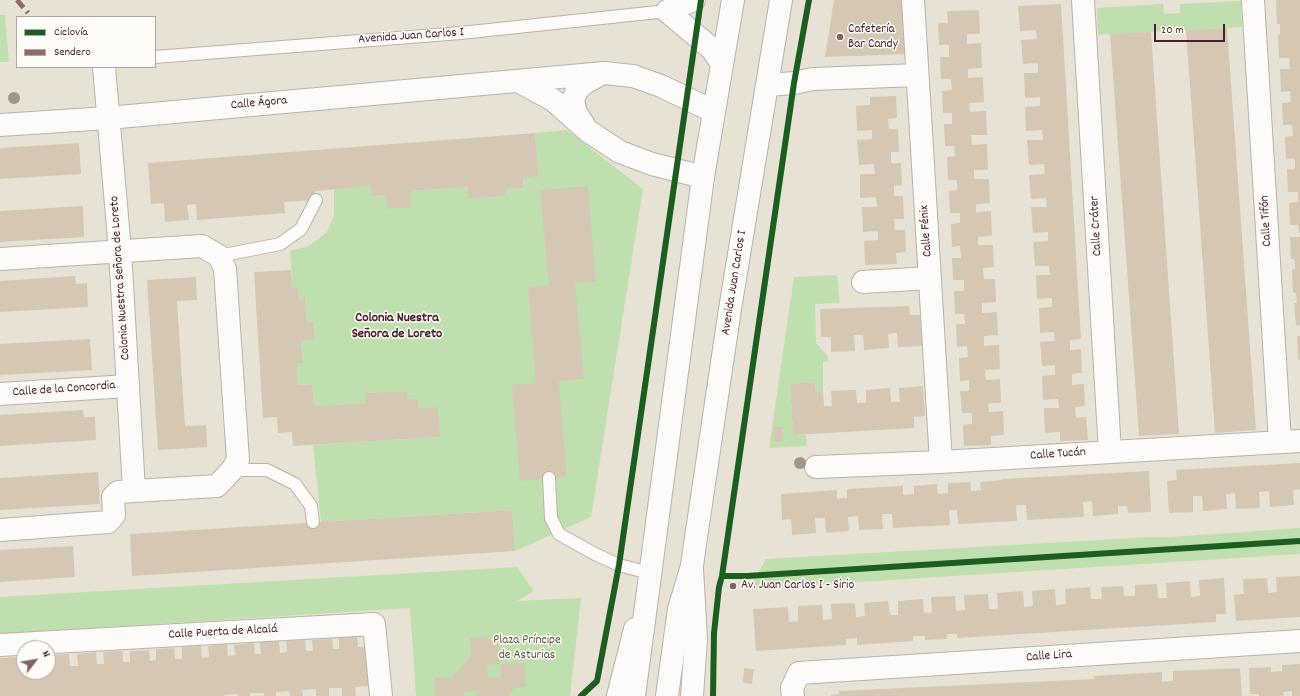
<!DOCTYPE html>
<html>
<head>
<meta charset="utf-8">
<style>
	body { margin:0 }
	#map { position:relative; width:1300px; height:696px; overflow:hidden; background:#e8e2d4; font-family:Dekko,sans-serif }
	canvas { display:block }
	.legend { position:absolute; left:16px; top:16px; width:140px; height:52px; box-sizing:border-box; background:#fdfcf7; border:1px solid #b5a4a5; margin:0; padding:5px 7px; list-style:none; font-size:12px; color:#4a1f2b }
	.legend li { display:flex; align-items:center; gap:8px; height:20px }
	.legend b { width:20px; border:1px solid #b5a4a5 }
	.north { position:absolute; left:16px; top:640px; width:40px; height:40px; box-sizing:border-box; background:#fdfcf7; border:1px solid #b5a4a5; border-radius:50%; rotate:59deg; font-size:11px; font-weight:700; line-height:16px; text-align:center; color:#4a1f2b }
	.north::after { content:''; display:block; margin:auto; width:14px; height:18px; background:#816366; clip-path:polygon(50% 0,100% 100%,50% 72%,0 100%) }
	.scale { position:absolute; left:1154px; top:24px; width:71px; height:18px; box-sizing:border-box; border:2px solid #4a1f2b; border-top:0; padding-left:5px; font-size:12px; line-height:14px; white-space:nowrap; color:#4a1f2b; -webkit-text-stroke:3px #fdfcf7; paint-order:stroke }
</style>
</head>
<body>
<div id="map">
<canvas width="1300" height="696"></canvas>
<ul class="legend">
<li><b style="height:5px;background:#1b5e20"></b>Ciclovía</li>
<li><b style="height:5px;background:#8d6e63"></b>Sendero</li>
</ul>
<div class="north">N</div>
<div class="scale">20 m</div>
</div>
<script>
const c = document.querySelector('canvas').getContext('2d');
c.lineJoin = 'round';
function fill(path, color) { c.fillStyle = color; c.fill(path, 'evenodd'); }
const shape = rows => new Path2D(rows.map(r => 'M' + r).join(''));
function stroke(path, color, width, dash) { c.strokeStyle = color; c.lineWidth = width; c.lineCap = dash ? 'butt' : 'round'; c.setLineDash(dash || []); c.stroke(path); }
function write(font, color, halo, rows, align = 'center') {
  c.font = font + ' Dekko,sans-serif'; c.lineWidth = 3; c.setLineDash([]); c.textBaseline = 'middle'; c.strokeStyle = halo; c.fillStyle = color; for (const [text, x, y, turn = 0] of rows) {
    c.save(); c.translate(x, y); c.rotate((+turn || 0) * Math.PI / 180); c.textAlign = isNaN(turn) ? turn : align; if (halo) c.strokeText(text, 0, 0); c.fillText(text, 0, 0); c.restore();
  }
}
fill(shape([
	[1241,1,1242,27,1098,35,1097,8,1163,4,1164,14,1180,13,1180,4],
	[0,15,5,15,9,62,0,62],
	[567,130,643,189,591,517,515,551,512,510,321,522,313,445,439,437,438,407,419,408,418,399,407,399,406,391,366,393,366,403,314,406,312,384,298,385,297,363,303,362,301,341,315,340,314,322,307,322,305,298,298,299,298,289,293,289,290,251,309,246,327,232,334,215,334,189,370,186,371,196,410,191,467,187,468,199,505,196,505,189,524,188,523,178,539,176,535,133],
	[837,275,840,303,815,304,816,343,827,355,828,361,823,362,823,392,816,392,815,382,790,384,793,435,806,435,807,446,769,448,794,277],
	[1300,528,1300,554,749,589,766,559,1152,537,1170,537],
	[517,567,534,591,517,601,581,598,570,696,416,696,410,608,0,634,0,597]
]), '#bfdfaf');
fill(shape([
	[834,0,904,0,907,54,825,57],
	[1278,0,1300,0,1300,233,1299,233,1298,225,1290,225,1289,203,1298,202,1298,192,1288,192,1287,169,1295,169,1295,159,1286,159,1285,137,1293,136,1292,125,1283,125,1282,103,1291,102,1290,91,1281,92,1280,69,1290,69,1289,58,1279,58,1278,35,1280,34,1280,24,1277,24,1276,1],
	[1061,4,1081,339,1070,340,1070,350,1081,349,1082,373,1072,374,1072,385,1084,384,1085,406,1075,407,1076,418,1086,417,1088,440,1060,441,1060,432,1045,433,1044,408,1059,408,1058,399,1043,400,1042,376,1055,375,1055,365,1042,366,1040,342,1055,341,1054,332,1040,333,1039,308,1052,307,1052,298,1037,299,1036,275,1050,275,1049,266,1035,266,1033,242,1048,241,1048,232,1033,233,1031,207,1047,207,1046,198,1031,199,1029,175,1045,174,1044,164,1029,165,1027,140,1043,140,1042,130,1026,131,1025,107,1040,106,1040,97,1025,98,1024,73,1038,73,1038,63,1023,64,1021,40,1037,39,1036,30,1020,31,1018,6],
	[979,10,980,34,967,34,967,44,981,43,982,68,968,69,968,78,983,77,984,102,969,103,970,112,986,111,987,135,971,135,972,145,987,144,988,170,974,170,974,179,989,179,990,203,976,204,976,212,991,211,992,236,978,237,978,245,993,245,994,267,983,268,984,279,995,279,996,302,982,303,982,313,997,312,998,335,984,336,984,346,999,345,1000,369,985,370,986,380,1000,379,1001,403,988,403,989,412,1003,411,1004,435,991,436,991,445,964,446,963,425,972,424,972,413,962,413,960,391,969,391,969,380,960,381,959,358,968,357,967,346,957,347,956,324,965,324,964,314,955,314,954,291,964,291,964,280,953,280,952,258,961,258,960,246,952,247,951,224,960,223,960,213,950,213,949,191,957,190,957,180,948,180,947,157,955,157,954,146,945,146,944,124,952,124,952,113,943,113,942,91,952,90,951,79,941,79,940,57,949,57,949,45,939,45,938,23,948,23,947,11],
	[1227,28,1256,430,1215,433,1186,30],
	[1151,32,1179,434,1139,436,1110,34],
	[896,96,897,118,888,119,889,129,898,129,899,152,891,152,891,163,901,163,902,185,894,186,894,196,903,196,904,219,894,219,895,230,905,230,906,252,896,253,897,264,865,265,864,241,878,240,878,231,863,232,862,207,877,207,876,197,860,198,860,174,875,174,874,164,859,165,857,140,872,139,872,130,857,131,856,106,870,105,870,97],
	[535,133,539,176,523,178,524,188,505,189,505,196,468,199,467,187,410,191,411,207,387,209,386,195,371,196,370,186,315,191,316,200,284,202,285,213,197,220,196,204,187,205,189,220,165,222,164,203,151,204,148,163],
	[79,143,81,174,0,179,0,148],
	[588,186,596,281,575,283,584,379,559,381,567,477,520,481,512,385,536,383,528,287,549,285,540,190],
	[83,206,84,237,0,242,0,211],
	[1290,237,1300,237,1300,325,1296,326,1294,303,1297,303,1296,293,1293,293,1292,269,1295,269,1294,259,1291,259],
	[291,270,293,289,298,288,298,299,305,298,307,322,314,322,315,340,301,341,303,363,297,363,298,385,312,384,314,406,366,403,365,393,407,391,407,399,418,399,419,408,438,407,440,437,293,446,292,432,278,433,277,417,263,418,254,272],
	[75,276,76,284,87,283,88,307,0,312,0,281],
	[196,277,197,300,177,301,185,426,206,425,207,447,158,450,147,280],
	[909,306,910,315,920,315,922,346,898,347,897,333,888,334,889,348,864,350,863,335,854,335,855,351,831,352,831,337,821,337,820,309],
	[1297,336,1300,336,1300,359,1298,360],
	[90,339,92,370,0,375,0,344],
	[815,382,816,392,823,392,824,406,832,406,831,391,856,390,857,403,866,403,866,390,890,388,891,402,900,402,899,388,923,386,925,416,914,417,914,428,793,435,790,384],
	[83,410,84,417,95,417,96,440,0,446,0,415],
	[773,427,783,427,783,442,774,442],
	[1300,463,1300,489,1293,490,1294,505,1270,507,1269,491,1259,492,1260,508,1236,509,1235,493,1226,494,1227,509,1203,511,1202,496,1193,496,1193,512,1169,513,1167,481,1177,480,1176,470],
	[1149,471,1151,512,1128,513,1127,506,1118,506,1118,514,1093,516,1092,501,1083,502,1084,517,1027,520,1026,505,1016,505,1017,521,958,524,957,510,949,510,950,525,893,528,892,514,882,514,883,529,859,530,858,516,848,517,849,531,826,533,825,518,815,518,816,533,792,535,791,519,782,520,781,494,837,490,837,499,847,498,847,489,903,486,903,495,914,494,914,486,937,484,938,494,948,493,948,483,970,482,971,491,981,490,980,482,1003,480,1003,479],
	[98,472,100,504,0,510,0,478],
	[512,510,515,551,132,576,130,534],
	[73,546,75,577,0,582,0,550],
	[1300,576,1300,617,1236,621,1234,595,1244,594,1243,579,1267,578,1268,593,1277,592,1276,577],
	[1224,578,1226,614,1216,614,1216,622,957,638,957,634,947,634,947,639,925,640,925,636,913,636,913,641,857,645,857,638,846,639,846,645,756,651,753,609,788,607,789,622,798,621,798,606,822,605,823,620,832,619,831,604,855,603,856,617,865,616,864,603,888,601,890,615,898,615,898,601,923,599,924,613,932,613,931,597,955,596,956,611,965,610,964,595,988,594,989,609,998,609,997,593,1023,591,1024,607,1033,606,1032,591,1055,589,1056,605,1066,604,1065,589,1090,587,1091,599,1102,599,1101,587,1123,586,1124,596,1135,596,1135,585,1157,584,1158,598,1167,598,1166,583,1190,581,1191,597,1200,596,1199,580],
	[357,637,358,647,367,647,369,686,355,687,356,696,342,696,342,688,329,688,329,696,316,696,316,689,302,690,303,696,290,696,289,691,276,692,276,696,264,696,264,693,250,693,250,696,238,696,237,694,224,695,224,696,0,696,0,658,17,657,18,669,24,669,24,672,48,672,48,667,52,667,51,655,69,654,70,666,78,666,77,654,96,652,97,664,104,664,103,652,123,651,123,662,130,662,130,651,149,650,150,661,156,660,156,649,174,648,175,659,182,659,182,647,201,646,202,658,209,657,208,646,227,644,228,656,235,655,234,645,254,643,255,654,261,654,260,642,279,641,280,653,287,652,286,641,305,640,306,651,313,651,312,640,332,639,333,649,339,649,339,638],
	[488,637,488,640,498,639,500,664,525,663,526,687,514,688,508,696,477,696,477,691,463,692,464,696,435,696,434,678,452,677,471,656,470,638],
	[500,664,501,677,488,678,487,665],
	[1300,664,1300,696,1292,696,1292,691,1283,692,1284,696,1259,696,1259,694,1250,694,1249,668,1271,667,1271,672,1282,671,1282,665],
	[744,668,754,669,752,684,743,683],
	[1240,668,1242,696,831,696,831,695,839,694,839,691,1095,679,1094,676,1162,672,1162,682,1173,681,1173,671]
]), '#d4c8b5');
const lane = shape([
	[155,57,461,33,667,11],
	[219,256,280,244,301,229,316,200],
	[232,470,267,470,295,484,311,506,313,522],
	[549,478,551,518,559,534,595,554,619,565,649,573]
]);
const street = shape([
	[694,0,667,11,712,49,722,64],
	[913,0,941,462],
	[1083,0,1110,452],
	[1253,0,1280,442],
	[104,67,120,251,134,490],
	[518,81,553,100,588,131,620,152,652,164,703,177],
	[768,85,794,83,813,79,917,75],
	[0,125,108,118,604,73,633,76,661,86,713,111],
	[584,125,576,113,573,100,577,90,585,83,601,74],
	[0,259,202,246,219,256,225,269,238,460,232,470,217,486,118,492,113,497,114,515,108,522,0,530],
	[863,282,930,278],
	[0,394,128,386],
	[816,467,941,462,1300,441],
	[0,645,374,624,381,696],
	[618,696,635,629],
	[692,696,696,639,692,569],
	[793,696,792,688,799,673,1300,641]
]);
const secondary = shape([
	[634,696,703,177,733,0],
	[667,696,679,609,692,566,694,551,730,309,781,0]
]);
stroke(lane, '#b9b1aa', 14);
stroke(street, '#b9b1aa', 24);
stroke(secondary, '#b9b1aa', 24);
stroke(lane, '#fcfbf9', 12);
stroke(street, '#fcfbf9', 22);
stroke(secondary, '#fcfbf9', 22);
stroke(shape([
	[17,0,28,13]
]), '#8d6e63', 5, [10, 5]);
stroke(shape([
	[722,576,747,576,1300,541],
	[581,696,597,681,619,565,701,0],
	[713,696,714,633,719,587,722,576,794,83,809,0]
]), '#1b5e20', 6);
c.fillStyle = '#9f9688';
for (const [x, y] of [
	[14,98],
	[800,463]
]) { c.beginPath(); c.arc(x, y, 6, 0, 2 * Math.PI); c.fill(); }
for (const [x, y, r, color] of [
	[840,37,4,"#816366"],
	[733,586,4,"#816366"]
]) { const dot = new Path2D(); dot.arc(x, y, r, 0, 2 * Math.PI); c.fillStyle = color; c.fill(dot); stroke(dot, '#fdfcf7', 1.5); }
write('13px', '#4a1f2b', '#fdfcf7', [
	["Cafetería",848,30],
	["Bar Candy",848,45],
	["Av. Juan Carlos I - Sirio",741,586]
], 'left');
write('13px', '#4a1f2b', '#fdfcf7', [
	["Avenida Juan Carlos I",411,37,-4],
	["Calle Ágora",259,104,-5],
	["Calle Tifón",1267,221,-93],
	["Calle Cráter",1097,226,-93],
	["Calle Fénix",927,231,-94],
	["Colonia Nuestra Señora de Loreto",121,278,-94],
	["Avenida Juan Carlos I",735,283,-81],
	["Calle de la Concordia",64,390,-4],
	["Calle Tucán",1058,455,-4],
	["Calle Puerta de Alcalá",223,633,-3],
	["Calle Lira",1049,657,-4]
]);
write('13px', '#63584a', '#fdfcf7', [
	["Plaza Príncipe",527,641],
	["de Asturias",527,656]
]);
write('bold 14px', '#4a1f2b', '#fdfcf7', [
	["Colonia Nuestra",397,319],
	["Señora de Loreto",397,335]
]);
</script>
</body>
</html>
